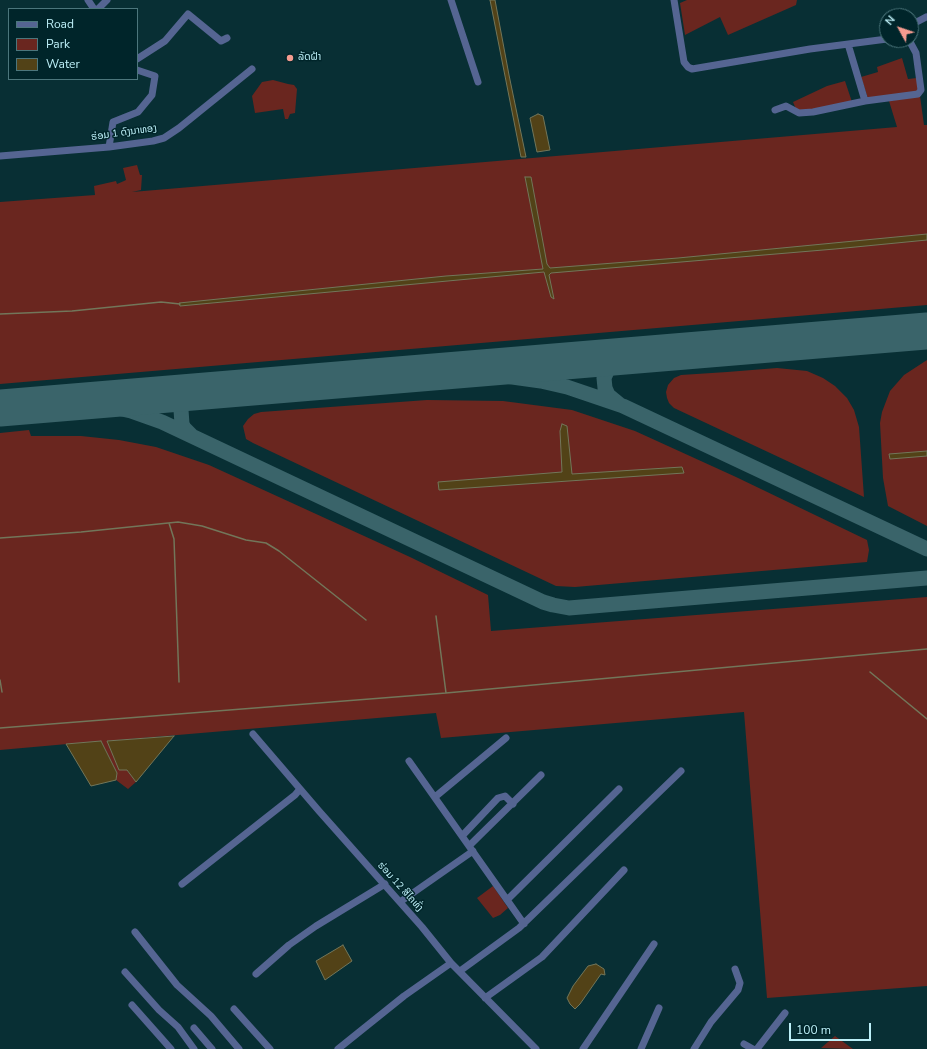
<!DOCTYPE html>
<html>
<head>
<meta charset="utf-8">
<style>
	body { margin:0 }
	#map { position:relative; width:927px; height:1049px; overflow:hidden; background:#082f34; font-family:"Nunito Sans",sans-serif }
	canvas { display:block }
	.legend { position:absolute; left:8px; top:8px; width:130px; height:72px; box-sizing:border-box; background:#00252a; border:1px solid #4c767c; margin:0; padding:5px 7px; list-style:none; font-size:12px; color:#bdf0f8 }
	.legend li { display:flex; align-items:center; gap:8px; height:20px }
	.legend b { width:20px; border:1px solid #4c767c }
	.north { position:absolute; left:879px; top:8px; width:40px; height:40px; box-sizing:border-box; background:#00252a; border:1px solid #4c767c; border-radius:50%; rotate:310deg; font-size:11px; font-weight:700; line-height:16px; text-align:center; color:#bdf0f8 }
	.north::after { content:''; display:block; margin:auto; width:14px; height:18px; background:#f59c90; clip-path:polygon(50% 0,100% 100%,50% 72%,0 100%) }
	.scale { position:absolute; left:789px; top:1023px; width:82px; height:18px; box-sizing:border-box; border:2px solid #bdf0f8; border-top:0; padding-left:5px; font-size:12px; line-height:14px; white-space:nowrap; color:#bdf0f8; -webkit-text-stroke:3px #00252a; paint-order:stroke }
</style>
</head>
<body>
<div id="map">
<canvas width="927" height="1049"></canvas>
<ul class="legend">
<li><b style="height:5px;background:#556592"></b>Road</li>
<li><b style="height:11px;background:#6a261f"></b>Park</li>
<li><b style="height:11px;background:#524217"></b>Water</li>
</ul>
<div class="north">N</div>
<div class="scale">100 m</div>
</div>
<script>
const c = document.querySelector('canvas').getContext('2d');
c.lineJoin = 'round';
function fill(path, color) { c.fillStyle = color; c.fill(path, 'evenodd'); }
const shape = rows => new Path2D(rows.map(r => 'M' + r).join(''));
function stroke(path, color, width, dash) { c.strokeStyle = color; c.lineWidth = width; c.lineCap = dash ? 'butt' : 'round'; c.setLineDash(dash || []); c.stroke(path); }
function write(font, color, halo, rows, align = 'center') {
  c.font = font + ' "Nunito Sans","Noto Sans Lao",sans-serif'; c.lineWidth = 3; c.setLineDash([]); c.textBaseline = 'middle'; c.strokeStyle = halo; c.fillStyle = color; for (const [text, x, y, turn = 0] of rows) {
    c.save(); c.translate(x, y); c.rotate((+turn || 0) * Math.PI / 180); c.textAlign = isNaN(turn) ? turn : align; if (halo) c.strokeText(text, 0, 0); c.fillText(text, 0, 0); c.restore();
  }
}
fill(shape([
	[687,0,797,0,796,5,728,35,720,17,685,35,680,3],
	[902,58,908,79,917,78,918,89,916,92,868,99,861,77,878,72,877,67],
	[273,80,288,84,294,85,297,89,295,113,290,114,288,119,285,119,283,109,255,113,252,96,262,82],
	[845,81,852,102,801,111,796,109,793,102,827,86],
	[920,96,924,125,927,125,927,305,0,384,0,202,95,195,94,186,116,181,117,184,124,181,126,180,123,168,137,165,140,175,142,175,141,190,132,192,897,127,889,101],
	[927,360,927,526,888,506,883,478,880,423,882,412,890,391,904,375],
	[777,368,807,371,823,378,835,386,847,398,854,410,859,427,864,497,674,408,669,403,667,398,666,392,668,385,674,378,681,375,727,372],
	[427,400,503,401,572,410,635,431,736,477,867,540,869,550,867,562,575,587,556,586,253,443,246,439,243,426,248,419,254,414,261,412],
	[29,430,31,436,81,436,119,440,156,447,209,465,410,557,488,595,491,631,927,597,927,986,767,998,744,712,441,738,436,713,107,741,119,769,127,770,136,782,128,789,116,780,117,773,101,741,0,750,0,433],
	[493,886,508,908,500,915,493,918,477,898],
	[835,1036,853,1049,821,1048]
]), '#6a261f');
const water = shape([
	[490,0,495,0,509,75,526,157,521,157,490,0],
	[538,114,543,116,550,150,537,152,530,118,538,114],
	[525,177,531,177,547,264,550,268,678,258,927,234,927,240,835,249,551,273,549,275,554,299,551,297,544,272,180,306,179,303,446,276,543,269,525,177],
	[562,424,567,426,572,474,682,467,684,473,439,490,438,482,562,472,560,431,562,424],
	[927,451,927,456,890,459,889,454,927,451],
	[174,736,136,782,127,770,119,770,107,741,174,736],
	[101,741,117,773,116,780,91,786,66,744,101,741],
	[343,945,352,961,325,980,316,961,343,945],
	[596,964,604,969,605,975,601,974,580,1004,575,1009,570,1004,567,998,573,986,588,966,596,964]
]);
fill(water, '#524217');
stroke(water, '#72765a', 1);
stroke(shape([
	[0,314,72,311,161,302,180,304],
	[169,523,174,539,179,682],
	[0,538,81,532,178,522,202,526,246,540,266,543,279,551,366,620],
	[436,616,446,693],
	[870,672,927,719],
	[0,680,2,692],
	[0,728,446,693,927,649]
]), '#72765a', 1.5);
stroke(shape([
	[439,371,491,374,541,381,567,387,623,406,927,549],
	[87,401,131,411,162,422,543,602,553,605,569,608,927,578],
	[619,404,608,395,605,388,604,378,608,369,612,363,628,356],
	[192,436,184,428,182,424,181,410,185,400,189,397,195,393,203,391]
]), '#3a646a', 15);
stroke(shape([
	[0,408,927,331]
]), '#3a646a', 37);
stroke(shape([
	[88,0,94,9],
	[451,0,478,82],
	[674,0,684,62,688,67,692,69,810,49,887,39],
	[98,9,107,0],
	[911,25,926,17],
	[848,44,865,101,918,94,921,90,916,53,909,40],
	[137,59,165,41,188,14,221,41,227,38],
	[775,110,786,106,799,113,813,112,865,101],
	[109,147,113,122,138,112,152,95,155,76,137,70],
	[0,156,109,147,153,141,164,138,179,128,252,69],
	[253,734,319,811,422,927,451,963,536,1049],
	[409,761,524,924],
	[435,797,506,738],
	[462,836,498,798,505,796,513,804],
	[469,846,541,775],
	[182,884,295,795,300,789],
	[507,900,619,789],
	[400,902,473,851],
	[135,932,177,985,211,1016,239,1049],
	[460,971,519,928,681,771],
	[125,972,159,1010,178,1027,194,1049],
	[256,974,289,945,316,926,385,884],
	[485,998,542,957,624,870],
	[132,1005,171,1049],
	[234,1009,270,1049],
	[194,1028,212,1049],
	[744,1044,753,1049],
	[338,1049,404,996,451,963],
	[583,1049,654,944],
	[641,1049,659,1008],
	[694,1049,711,1022,738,990,740,983,735,969],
	[757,1049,785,1013]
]), '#556592', 7);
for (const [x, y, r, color] of [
	[290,58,4,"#f59c90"]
]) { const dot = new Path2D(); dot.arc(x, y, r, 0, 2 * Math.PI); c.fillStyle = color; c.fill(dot); stroke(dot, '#00252a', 1.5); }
write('10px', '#bdf0f8', '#00252a', [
	["ລັດຝ້າ",298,58]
], 'left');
write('10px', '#bdf0f8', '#00252a', [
	["ຮ່ອມ 1 ດົງນາທອງ",124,133,-8],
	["ຮ່ອມ 12 ສີໄຄທົ່ງ",400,887,48]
]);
</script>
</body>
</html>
